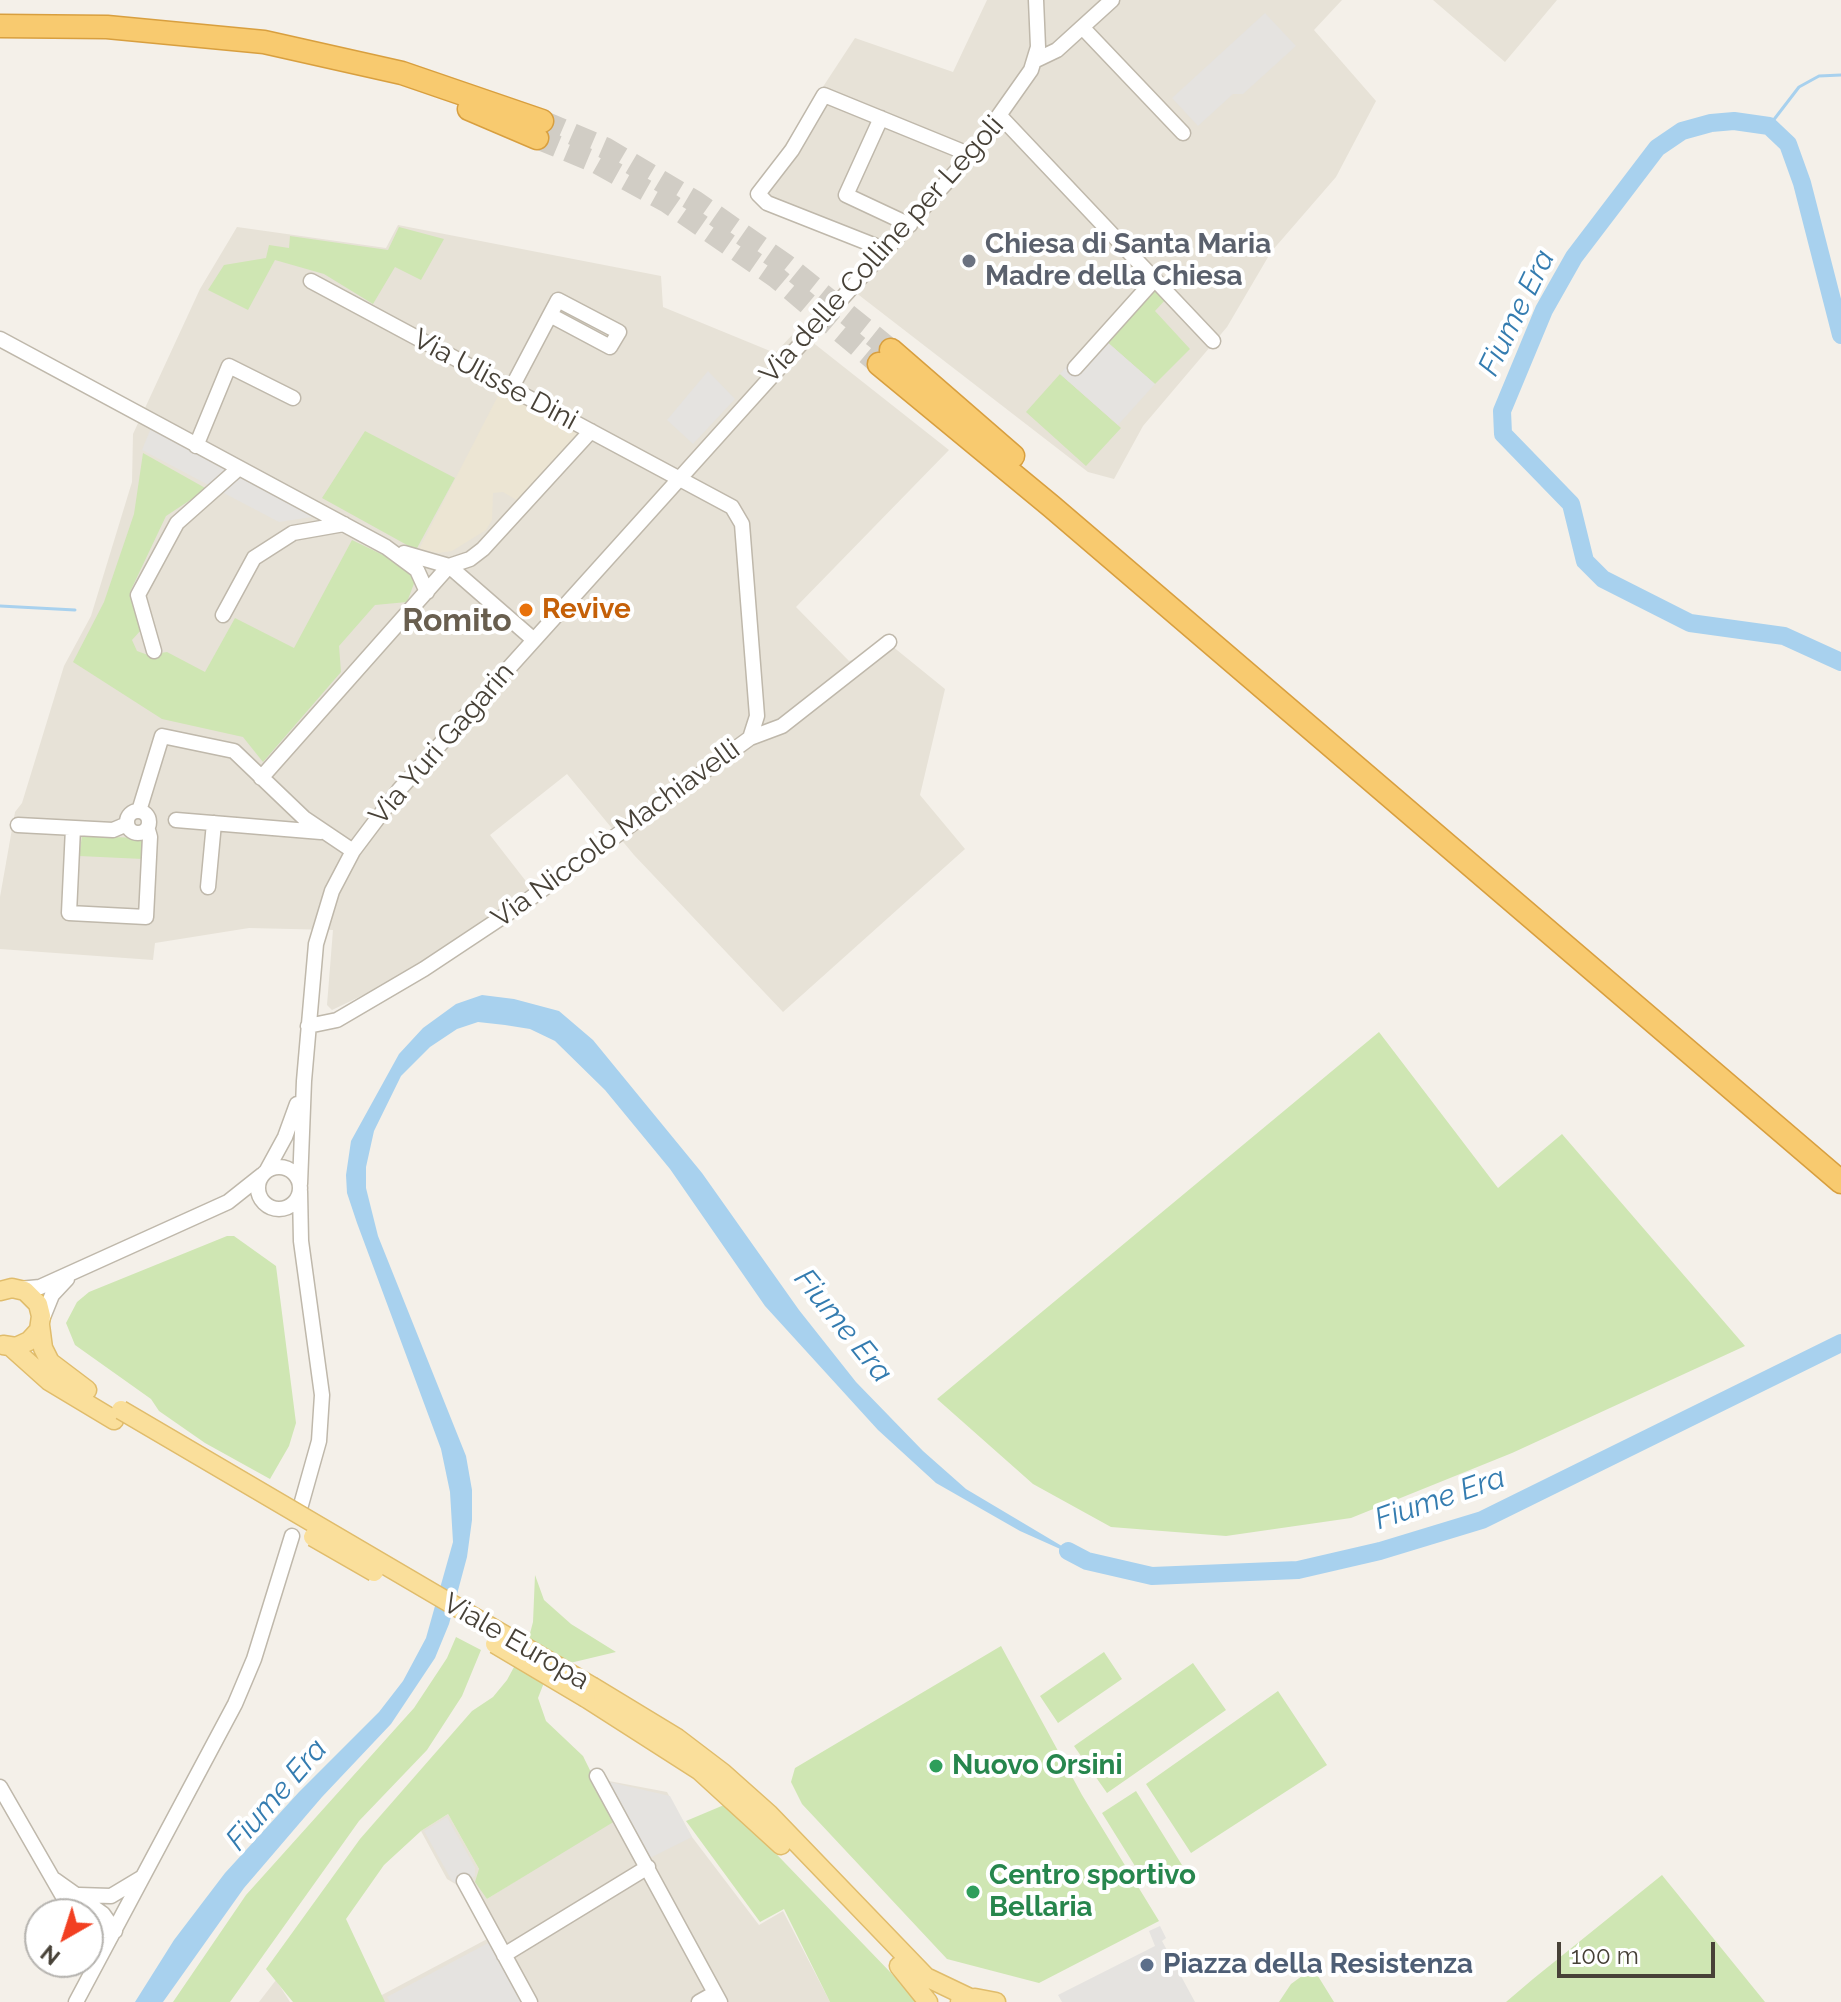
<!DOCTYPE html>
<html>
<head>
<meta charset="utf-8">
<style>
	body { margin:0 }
	#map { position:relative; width:1841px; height:2002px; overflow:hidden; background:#f4f0e9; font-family:Raleway,sans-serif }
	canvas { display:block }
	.north { position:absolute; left:24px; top:1898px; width:80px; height:80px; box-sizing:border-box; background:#fff; border:2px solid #b5b3af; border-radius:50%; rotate:219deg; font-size:22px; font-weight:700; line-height:32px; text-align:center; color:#474137 }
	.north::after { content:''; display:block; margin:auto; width:28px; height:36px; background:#f24022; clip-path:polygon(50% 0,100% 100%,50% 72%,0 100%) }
	.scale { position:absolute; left:1557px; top:1942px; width:158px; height:36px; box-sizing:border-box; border:4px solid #474137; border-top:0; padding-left:10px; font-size:24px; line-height:28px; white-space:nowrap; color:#474137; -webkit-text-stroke:6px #fff; paint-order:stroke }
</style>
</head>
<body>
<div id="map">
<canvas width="1841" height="2002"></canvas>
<div class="north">N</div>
<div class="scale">100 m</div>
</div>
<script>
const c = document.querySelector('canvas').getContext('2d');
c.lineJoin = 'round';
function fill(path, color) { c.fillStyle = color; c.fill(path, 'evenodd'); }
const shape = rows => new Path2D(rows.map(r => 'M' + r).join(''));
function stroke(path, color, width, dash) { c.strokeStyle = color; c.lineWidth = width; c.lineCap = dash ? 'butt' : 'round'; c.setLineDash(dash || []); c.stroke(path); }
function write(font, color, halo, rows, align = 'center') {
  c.font = font + ' Raleway,sans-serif'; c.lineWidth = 8; c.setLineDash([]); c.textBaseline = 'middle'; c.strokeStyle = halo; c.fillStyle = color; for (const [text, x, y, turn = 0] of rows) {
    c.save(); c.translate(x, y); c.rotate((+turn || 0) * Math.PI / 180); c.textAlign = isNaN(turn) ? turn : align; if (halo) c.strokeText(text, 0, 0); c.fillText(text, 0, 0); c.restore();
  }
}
fill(shape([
	[987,0,1342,0,1314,30,1376,101,1336,177,1271,252,1227,327,1143,426,1114,479,1088,472,842,282,874,252,750,198,855,38,953,72],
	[1433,0,1557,0,1505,62],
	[398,225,661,276,663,307,775,353,797,330,949,450,796,607,849,661,892,646,945,689,920,795,965,849,783,1012,634,855,567,774,490,835,532,889,405,975,332,1010,327,1005,333,930,249,928,155,943,153,960,0,949,0,897,15,812,22,803,64,666,91,616,132,482,133,434,200,289,237,227,386,248],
	[593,1778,667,1792,692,1837,759,1925,783,1911,830,2002,383,2002,380,1996,489,1938,462,1888,447,1879,421,1831,448,1814,479,1869,487,1899,522,1877],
	[276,1980,290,2002,259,2002]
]), '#e7e2d7');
fill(shape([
	[501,390,579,433,518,501,503,492,493,493,492,520,486,530,452,551,438,553,419,549]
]), '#ece5d3');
fill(shape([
	[399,227,444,239,421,280,395,267,373,304,324,274,275,260,248,310,208,290,224,265,266,258,269,245,289,248,290,236,388,250],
	[1154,291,1166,299,1155,311,1190,349,1155,384,1106,341],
	[1060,374,1121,428,1086,466,1026,412],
	[365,431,455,478,416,550,322,498],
	[143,453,207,489,166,516,130,592,141,630,132,640,137,651,148,655,167,652,205,672,235,618,294,648,352,540,406,566,415,581,407,602,375,605,339,646,341,672,263,762,243,737,162,719,73,662,104,602,134,514],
	[82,836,142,838,145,841,143,859,79,856],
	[1379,1032,1498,1188,1562,1134,1745,1346,1512,1453,1351,1518,1226,1536,1111,1527,1033,1484,937,1399],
	[227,1236,234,1236,276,1266,296,1423,289,1446,270,1479,205,1443,159,1411,151,1399,75,1345,66,1323,77,1302,89,1292],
	[535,1575,544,1600,571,1624,616,1652,570,1663,545,1680,538,1698,546,1721,583,1756,615,1821,487,1899,475,1882,479,1869,448,1814,421,1831,384,1865,346,1919,385,2002,293,2002,266,1969,360,1839,472,1711,493,1697,507,1680,528,1641,533,1622],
	[456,1637,481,1650,462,1696,427,1750,359,1821,230,2002,173,2002,246,1895,414,1708,447,1658],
	[1001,1646,1082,1795,1159,1921,1039,1983,947,1959,802,1804,791,1782,795,1768],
	[1104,1652,1122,1679,1058,1723,1040,1696],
	[1193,1663,1226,1710,1107,1793,1074,1746],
	[1278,1691,1327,1765,1191,1853,1146,1784],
	[1136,1791,1182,1865,1148,1887,1102,1813],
	[724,1805,758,1835,919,2002,830,2002,784,1909,760,1922,686,1821],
	[1662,1875,1765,2002,1506,2002,1533,1979],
	[1313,1968,1334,2002,1279,2002,1291,1984]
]), '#cfe6b3');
fill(shape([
	[1265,13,1296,46,1243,94,1233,94,1198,126,1172,98],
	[1097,333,1155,384,1118,425,1060,374],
	[708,371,735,399,693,444,667,420],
	[151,428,318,516,279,522,142,450],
	[609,1782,670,1796,692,1837,650,1858],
	[447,1817,475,1867,475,1876,461,1885,452,1881,424,1831],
	[1160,1926,1166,1938,1162,1941,1195,2002,1062,2002,1058,1995,1155,1946,1149,1931],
	[490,1942,521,2002,390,2002,387,1997]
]), '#e5e3e0');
fill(shape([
	[482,995,514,999,559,1011,593,1040,702,1173,799,1310,856,1382,923,1451,966,1489,1087,1561,1020,1531,936,1483,878,1430,765,1306,670,1169,605,1090,555,1041,530,1029,505,1025,478,1022,457,1029,430,1047,401,1076,374,1131,366,1167,366,1188,378,1236,466,1456,472,1490,472,1520,467,1557,449,1624,435,1658,391,1724,322,1797,244,1888,163,2002,135,2002,174,1940,225,1873,299,1792,379,1712,403,1681,426,1638,453,1542,450,1492,441,1449,357,1223,347,1193,346,1175,351,1141,399,1054,423,1028,456,1004]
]), '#a8d1ee');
stroke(shape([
	[1769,126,1799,87,1819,76,1841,75],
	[0,606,75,610]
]), '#a8d1ee', 3);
stroke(shape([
	[1841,335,1802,183,1788,144,1769,126,1734,121,1711,123,1682,131,1657,148,1574,257,1544,310,1502,411,1503,434,1571,504,1585,561,1603,579,1690,623,1784,636,1841,662],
	[1068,1551,1087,1561,1152,1576,1298,1570,1380,1551,1482,1520,1841,1343]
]), '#a8d1ee', 18);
stroke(shape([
	[542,121,605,148,696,202,786,265,891,350],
	[537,138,597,163,667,202,777,278,879,364]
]), '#d1cdc5', 22, [22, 11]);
const minor = shape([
	[1083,28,1183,133],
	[1034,61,1057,50,1112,0],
	[1001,117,1213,341],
	[881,118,846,195,910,225],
	[886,250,767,203,758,194,792,150,824,95,971,155],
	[0,339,386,547,417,570,427,592],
	[1075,368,1155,279],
	[511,389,550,315,558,300,619,332,610,347,550,315],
	[196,446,229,366,293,398],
	[404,553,449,566,534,640],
	[223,615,254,558,293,533,344,524],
	[154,651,138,595,177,523,239,468],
	[750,738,782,726,889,642],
	[261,778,449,566,470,559,483,549,591,431],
	'127 822a11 11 0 1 1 22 0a11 11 0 1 1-22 0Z',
	[139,811,162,736,234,751,304,818,353,851],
	[176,820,321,832],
	[18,825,113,830,127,824],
	[73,828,69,913,146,917,150,837,148,830],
	[208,887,214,823],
	[308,1026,337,1020,424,969,528,900,750,738,757,716,742,524,732,507,311,281],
	'258 1188a21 21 0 1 1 42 0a21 21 0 1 1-42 0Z',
	[267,1170,285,1137,297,1104],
	[300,1184,304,1081,316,944,332,891,353,851,399,790,971,155,1031,70,1038,47,1036,0],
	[300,1191,301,1241,322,1395,319,1441,301,1505],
	[19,1289,40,1287,228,1202,262,1175],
	[41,1322,52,1295,67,1279],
	[597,1776,720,2002],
	[0,1787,73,1914],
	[55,1880,103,1914,115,1931],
	[464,1881,530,2002],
	[79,1895,111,1896,141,1878],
	[88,1930,115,1931],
	[504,1955,648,1867],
	[76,2002,235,1704,254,1659,292,1536],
	[699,2002,715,1993]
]);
const major = shape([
	[0,1291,12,1288,25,1291,38,1304,41,1316,39,1330,29,1341,16,1347,3,1345],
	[40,1325,43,1348,50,1362,87,1390],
	[11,1347,49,1381,114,1420],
	[593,1687,677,1738,723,1773,769,1814,926,1977,970,1998],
	[586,1698,700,1771,781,1845],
	[899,1966,928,2002],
	[960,2002,975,1998,996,2002]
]);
const highway = shape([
	[0,26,107,27,264,42,402,73,542,121],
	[469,109,537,138],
	[891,350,1013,456],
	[879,364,1051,506,1841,1182]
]);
stroke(minor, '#bfb8ab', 17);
stroke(major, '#e0bc6b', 21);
stroke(highway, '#d89f3f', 25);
stroke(minor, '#fff', 14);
stroke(major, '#fadf9b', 18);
stroke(highway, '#f8ca6f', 22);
const majorBridge = shape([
	[121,1410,593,1687],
	[313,1537,374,1572],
	[495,1644,586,1698]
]);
stroke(majorBridge, '#e0bc6b', 21, []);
stroke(majorBridge, '#fadf9b', 18);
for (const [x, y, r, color] of [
	[969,261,8,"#6b7280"],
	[526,610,8,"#e8710a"],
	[936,1766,8,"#2e9e5b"],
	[973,1892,8,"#2e9e5b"],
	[1147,1965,8,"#5c6f8a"]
]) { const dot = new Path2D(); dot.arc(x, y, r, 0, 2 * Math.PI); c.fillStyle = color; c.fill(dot); stroke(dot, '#fff', 3); }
write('bold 28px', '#5b616d', '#fff', [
	["Chiesa di Santa Maria",985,245],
	["Madre della Chiesa",985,277]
], 'left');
write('28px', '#474137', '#fff', [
	["Via delle Colline per Legoli",882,250,-48],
	["Via Ulisse Dini",495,380,28],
	["Via Yuri Gagarin",442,744,-49],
	["Via Niccolò Machiavelli",616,834,-36],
	["Viale Europa",516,1642,30]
]);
write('bold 28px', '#c56008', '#fff', [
	["Revive",542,610]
], 'left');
write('bold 28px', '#27864d', '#fff', [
	["Nuovo Orsini",952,1766],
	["Centro sportivo",989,1876],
	["Bellaria",989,1908]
], 'left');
write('bold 28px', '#4e5e75', '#fff', [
	["Piazza della Resistenza",1163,1965]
], 'left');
write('italic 30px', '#347cb0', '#fff', [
	["Fiume Era",1517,313,-64],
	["Fiume Era",843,1326,51],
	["Fiume Era",1440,1499,-19],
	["Fiume Era",277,1795,-49]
]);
write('bold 32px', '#695f4f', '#fff', [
	["Romito",457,621]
]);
</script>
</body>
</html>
